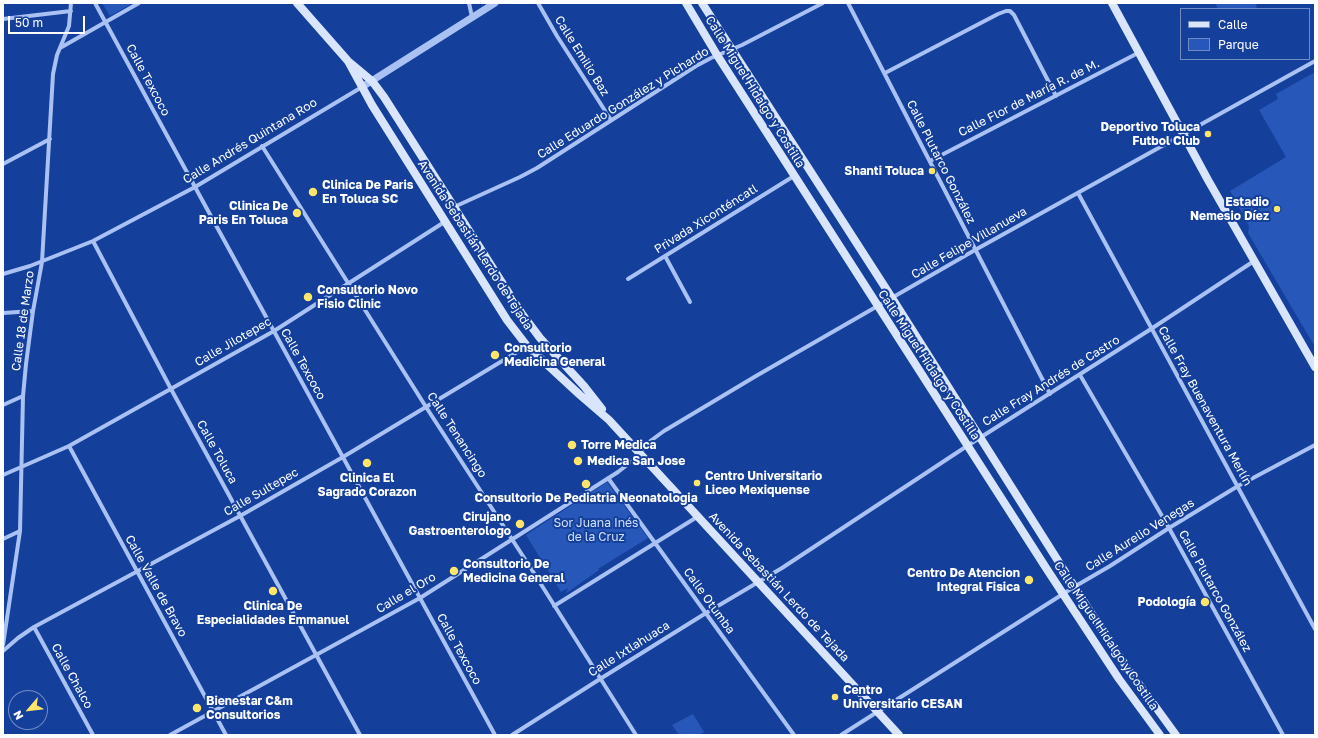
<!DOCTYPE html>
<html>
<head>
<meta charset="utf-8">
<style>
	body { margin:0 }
	#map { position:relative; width:1318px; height:738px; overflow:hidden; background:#143f9b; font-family:"Golos Text",sans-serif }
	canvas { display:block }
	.frame { position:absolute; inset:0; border:4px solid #fff; pointer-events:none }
	.legend { position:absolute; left:1180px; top:8px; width:130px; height:52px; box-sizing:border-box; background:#143f9b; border:1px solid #728cc3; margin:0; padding:5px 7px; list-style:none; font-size:12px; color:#fff }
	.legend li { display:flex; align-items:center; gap:8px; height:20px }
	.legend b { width:20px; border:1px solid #728cc3 }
	.north { position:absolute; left:8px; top:690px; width:40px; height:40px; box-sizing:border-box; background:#143f9b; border:1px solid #728cc3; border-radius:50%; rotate:242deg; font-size:11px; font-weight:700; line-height:16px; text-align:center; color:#fff }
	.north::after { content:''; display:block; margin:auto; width:14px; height:18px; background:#ffe66b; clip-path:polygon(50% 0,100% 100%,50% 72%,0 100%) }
	.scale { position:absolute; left:8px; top:16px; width:77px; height:18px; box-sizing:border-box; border:2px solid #fff; border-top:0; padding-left:5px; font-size:12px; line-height:14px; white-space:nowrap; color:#fff; -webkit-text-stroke:3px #143f9b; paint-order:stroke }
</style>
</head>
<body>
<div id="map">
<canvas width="1318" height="738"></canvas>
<div class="frame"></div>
<ul class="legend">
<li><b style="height:5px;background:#d9e4fd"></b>Calle</li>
<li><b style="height:11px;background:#2758b9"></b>Parque</li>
</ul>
<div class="north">N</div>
<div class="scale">50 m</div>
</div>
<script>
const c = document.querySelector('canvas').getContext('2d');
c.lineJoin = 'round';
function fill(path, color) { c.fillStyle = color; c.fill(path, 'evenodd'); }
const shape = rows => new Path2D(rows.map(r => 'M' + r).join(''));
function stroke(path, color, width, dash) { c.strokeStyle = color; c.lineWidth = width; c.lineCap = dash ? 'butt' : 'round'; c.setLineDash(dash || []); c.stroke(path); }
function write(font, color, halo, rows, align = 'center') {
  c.font = font + ' "Golos Text",sans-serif'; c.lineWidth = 4; c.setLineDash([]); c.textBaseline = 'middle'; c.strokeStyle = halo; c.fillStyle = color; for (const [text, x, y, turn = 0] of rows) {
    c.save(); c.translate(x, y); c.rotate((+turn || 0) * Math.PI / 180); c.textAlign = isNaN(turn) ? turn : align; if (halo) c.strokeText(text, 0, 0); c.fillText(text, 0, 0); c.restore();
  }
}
fill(shape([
	[102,3,133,3,110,16],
	[1215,3,1255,3,1257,7,1254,9,1218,9],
	[1315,72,1315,347,1248,233,1249,226,1230,191,1286,157,1259,110,1278,99,1276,94],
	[607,482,648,538,598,569,599,570,568,592,566,593,568,588,561,592,526,535],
	[693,714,704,732,699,735,679,735,672,725]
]), '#2758b9');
stroke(shape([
	[95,3,195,187,495,735],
	[469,3,472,17],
	[538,3,557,36,611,120],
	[848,3,1050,394],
	[3,19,71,11],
	[60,48,139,3],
	[885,73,998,14,1006,11,1010,11,1014,15,1056,96],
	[262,146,426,407,532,570,636,735],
	[930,161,1138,53],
	[3,164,50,139],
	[1078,193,1315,629],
	[454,207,520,177,537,168,696,66,711,58,742,45,823,3],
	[93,241,171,389,360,735],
	[665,256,690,302],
	[3,274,30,266,93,241,195,187,362,87],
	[628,279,794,176],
	[3,313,33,311],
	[1080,375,1169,528,1283,735],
	[3,405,23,396],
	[69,446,226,735],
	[3,475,69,446,274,331,446,221],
	[608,478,794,735],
	[3,539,20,531],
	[554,606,697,517],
	[34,627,93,735],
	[3,645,20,531,23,396,26,364,33,311,42,262,53,74,57,55,69,26,71,3],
	[3,651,18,638,34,627,240,516,343,457,527,346],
	[170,735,420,598,618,472,632,461,649,442,664,431,756,376,975,250,1315,61],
	[512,735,600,679,706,613,782,568,967,446,1151,329,1254,261],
	[841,735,1074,587,1110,566,1169,528,1238,486,1315,445]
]), '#a9c2f3', 4);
stroke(shape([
	[362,87,495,3]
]), '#a9c2f3', 7);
stroke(shape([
	[297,3,348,61,372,81,384,97,522,314,540,338,584,386,602,409],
	[686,3,717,55,1048,571,1119,679,1160,735],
	[702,3,892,298,1091,613,1128,669,1176,735],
	[1112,3,1208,180,1315,367],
	[348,61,372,105,507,320,527,346,580,395,609,420,899,735]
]), '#d9e4fd', 8);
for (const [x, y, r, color] of [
	[1208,134,4,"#ffe66b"],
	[932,171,4,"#ffe66b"],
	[313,192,5,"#ffe66b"],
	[1277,209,4,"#ffe66b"],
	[297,213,5,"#ffe66b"],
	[308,297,5,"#ffe66b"],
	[495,355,5,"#ffe66b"],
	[572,445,5,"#ffe66b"],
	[578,461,5,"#ffe66b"],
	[367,463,5,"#ffe66b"],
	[697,483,4,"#ffe66b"],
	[586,484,5,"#ffe66b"],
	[520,524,5,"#ffe66b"],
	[454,571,5,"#ffe66b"],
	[1029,580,5,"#ffe66b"],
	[273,591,5,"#ffe66b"],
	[1205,602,5,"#ffe66b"],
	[835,697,4,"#ffe66b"],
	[197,708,5,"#ffe66b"]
]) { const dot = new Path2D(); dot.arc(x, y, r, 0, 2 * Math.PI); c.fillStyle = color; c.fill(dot); stroke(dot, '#143f9b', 1.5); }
write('12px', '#fff', '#143f9b', [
	["Calle Emilio Baz",582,56,58],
	["Calle Texcoco",148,80,62],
	["Calle Miguel Hidalgo y Costilla",755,92,58],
	["Calle Flor de María R. de M.",1029,98,-27],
	["Calle Eduardo González y Pichardo",623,103,-32],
	["Calle Andrés Quintana Roo",250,141,-31],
	["Calle Plutarco González",941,162,63],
	["Privada Xiconténcatl",706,219,-32],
	["Calle Felipe Villanueva",969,243,-30],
	["Avenida Sebastián Lerdo de Tejada",475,245,57],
	["Calle 18 de Marzo",23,321,-82],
	["Calle Jilotepec",233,342,-30],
	["Calle Texcoco",303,364,61],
	["Calle Miguel Hidalgo y Costilla",929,365,57],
	["Calle Fray Andrés de Castro",1051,381,-32],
	["Calle Fray Buenaventura Merlín",1205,406,61],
	["Calle Tenancingo",457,435,57],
	["Calle Toluca",217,452,61],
	["Calle Sultepec",261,492,-30],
	["Calle Aurelio Venegas",1140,535,-32],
	["Calle Valle de Bravo",156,586,61],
	["Avenida Sebastián Lerdo de Tejada",779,587,47],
	["Calle Plutarco González",1215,591,61],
	["Calle el Oro",406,593,-31],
	["Calle Otumba",709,601,54],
	["Calle Miguel Hidalgo y Costilla",1106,636,56],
	["Calle Texcoco",459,649,61],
	["Calle Ixtlahuaca",629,649,-32],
	["Calle Chalco",72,676,61]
]);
write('bold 12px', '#fff', '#143f9b', [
	["Deportivo Toluca",1200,127,"right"],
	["Futbol Club",1200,141,"right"],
	["Shanti Toluca",924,171,"right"],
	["Clinica De Paris",322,185],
	["En Toluca SC",322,199],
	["Estadio",1269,202,"right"],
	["Nemesio Díez",1269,216,"right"],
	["Clinica De",288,206,"right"],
	["Paris En Toluca",288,220,"right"],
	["Consultorio Novo",317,290],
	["Fisio Clinic",317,304],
	["Consultorio",504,348],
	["Medicina General",504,362],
	["Torre Medica",581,445],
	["Medica San Jose",587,461],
	["Centro Universitario",705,476],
	["Liceo Mexiquense",705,490],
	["Clinica El",367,478,"center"],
	["Sagrado Corazon",367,492,"center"],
	["Consultorio De Pediatria Neonatologia",586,498,"center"],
	["Cirujano",511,517,"right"],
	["Gastroenterologo",511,531,"right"],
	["Consultorio De",463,564],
	["Medicina General",463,578],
	["Centro De Atencion",1020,573,"right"],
	["Integral Fisica",1020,587,"right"],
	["Podología",1196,602,"right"],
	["Clinica De",273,606,"center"],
	["Especialidades Emmanuel",273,620,"center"],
	["Centro",843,690],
	["Universitario CESAN",843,704],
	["Bienestar C&m",206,701],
	["Consultorios",206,715]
], 'left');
write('12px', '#d1e0fd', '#143f9b', [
	["Sor Juana Inés",596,523],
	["de la Cruz",596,537]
]);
</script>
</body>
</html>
